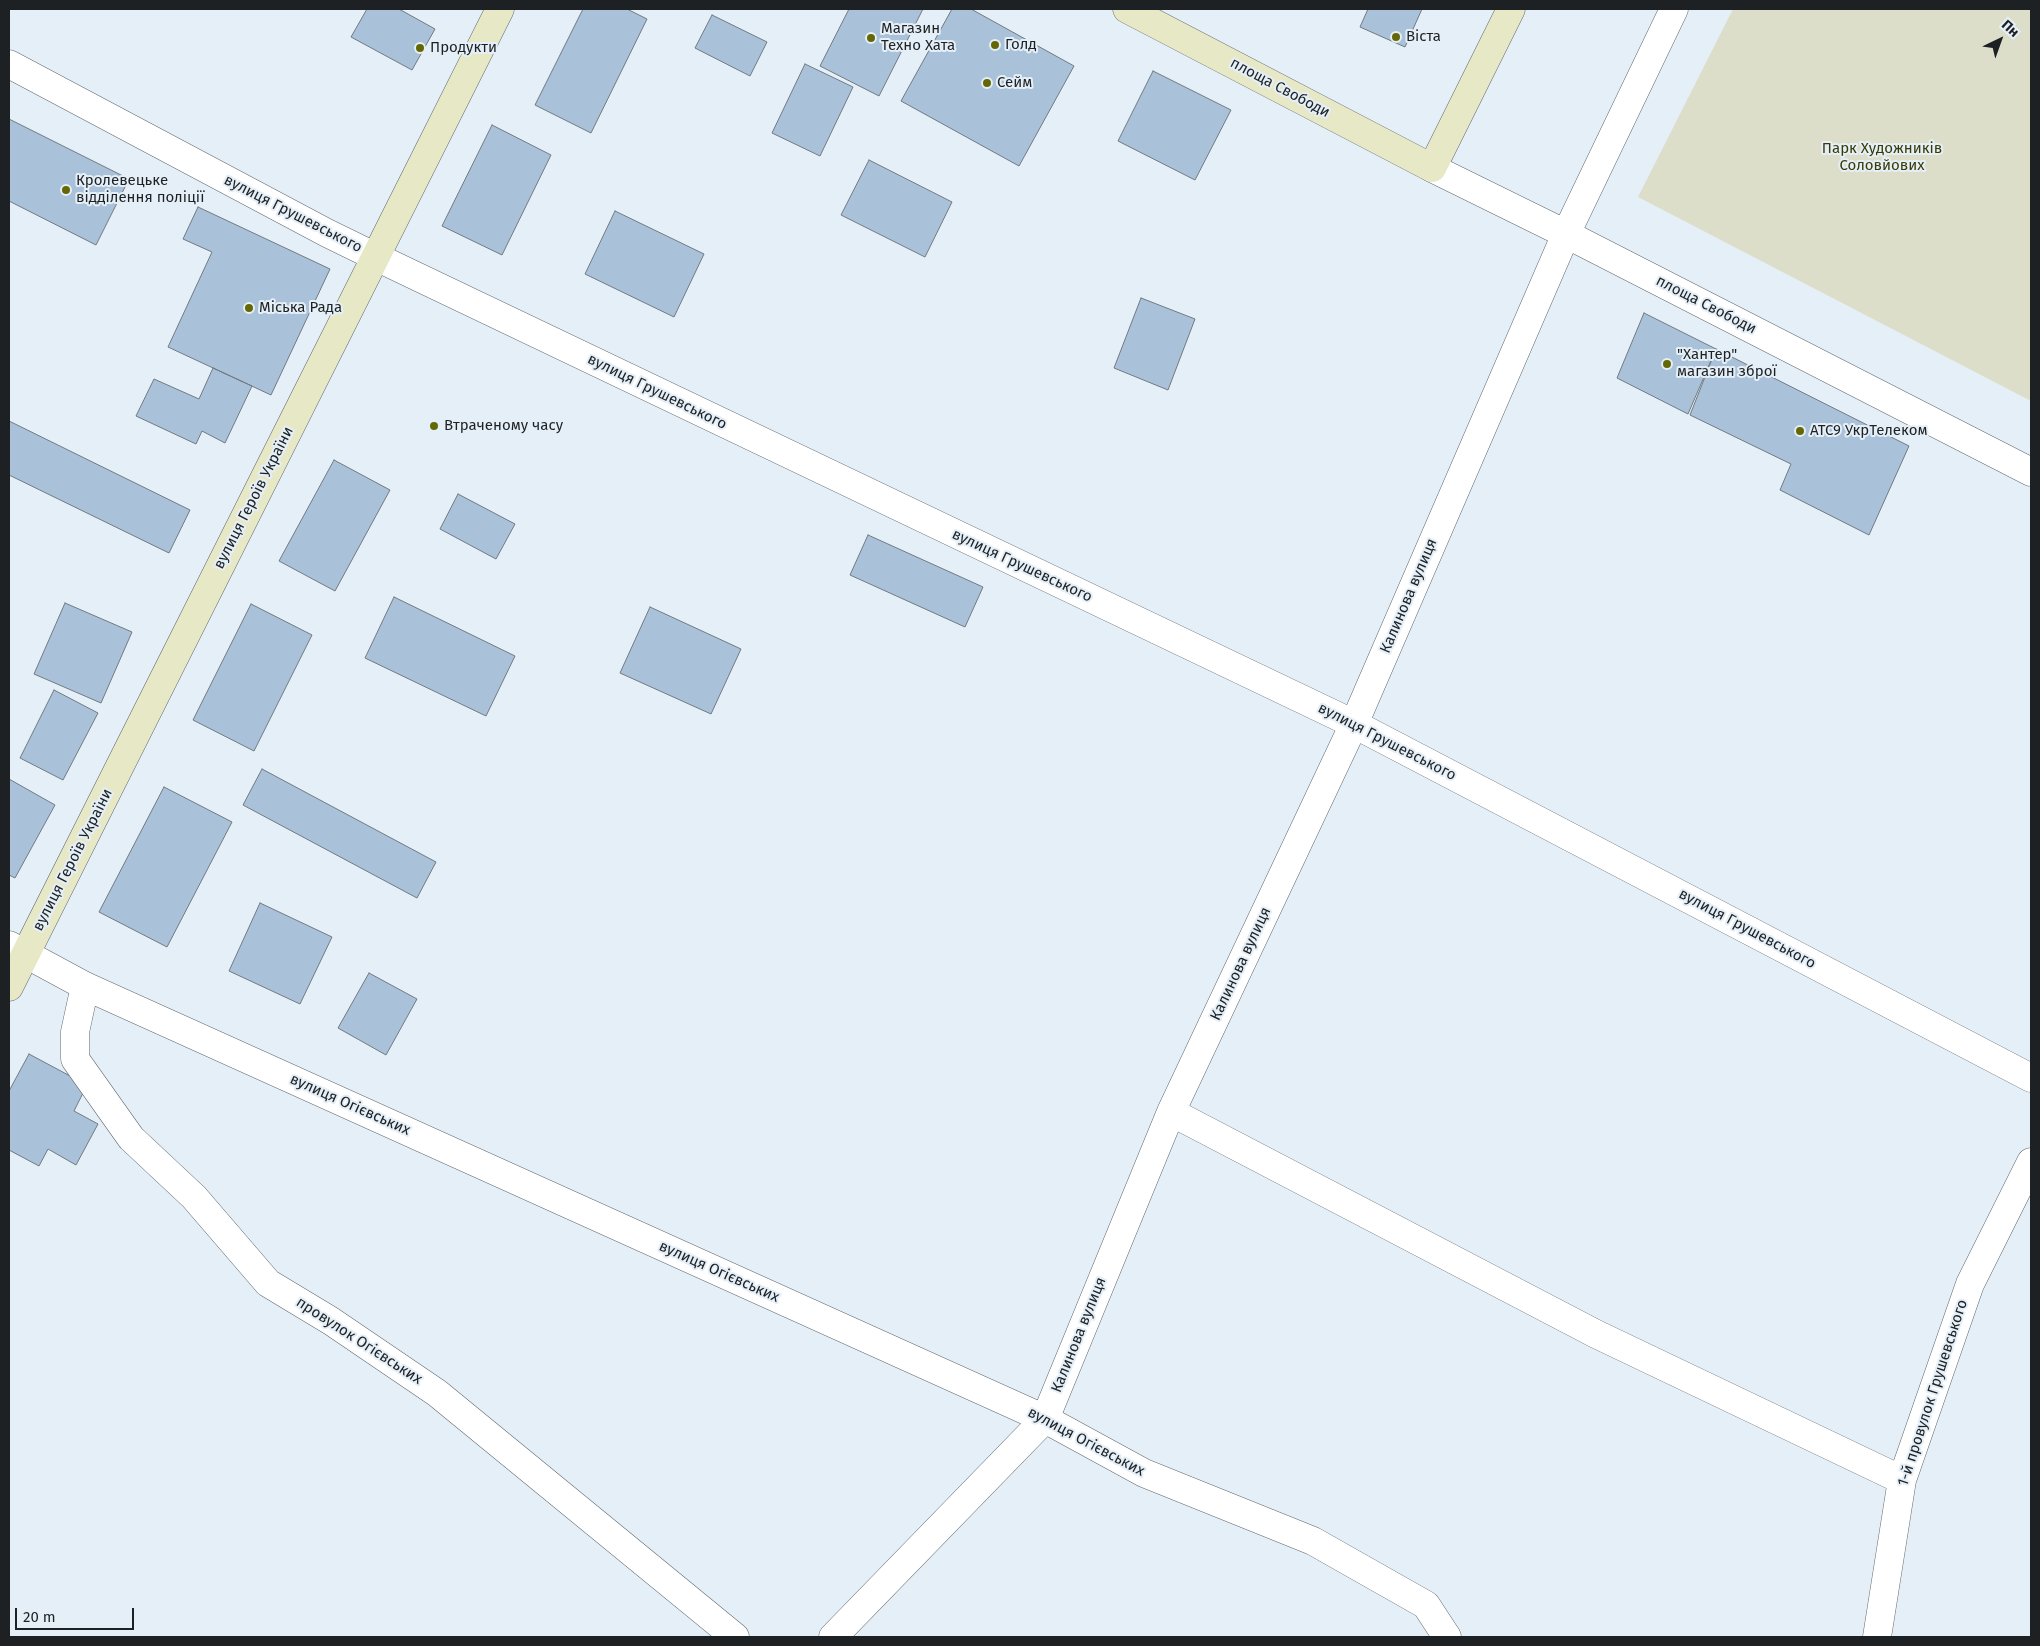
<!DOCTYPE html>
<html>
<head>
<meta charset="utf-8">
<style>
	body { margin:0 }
	#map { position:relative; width:2040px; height:1646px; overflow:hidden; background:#e5eff7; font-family:"Fira Sans",sans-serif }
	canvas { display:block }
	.frame { position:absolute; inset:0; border:10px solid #1d2124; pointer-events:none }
	.north { position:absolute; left:1975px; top:15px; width:50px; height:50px; -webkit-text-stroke:4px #e5eff7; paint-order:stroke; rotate:42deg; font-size:14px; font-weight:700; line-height:20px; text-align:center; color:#1d2124 }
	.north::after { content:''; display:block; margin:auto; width:18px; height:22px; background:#1d2124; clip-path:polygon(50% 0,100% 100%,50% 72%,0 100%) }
	.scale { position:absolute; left:15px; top:1608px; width:119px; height:22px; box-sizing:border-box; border:2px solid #1d2124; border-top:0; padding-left:6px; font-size:15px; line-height:18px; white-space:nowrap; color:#1d2124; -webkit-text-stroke:4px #e5eff7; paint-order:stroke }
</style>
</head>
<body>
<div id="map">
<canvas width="2040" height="1646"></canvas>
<div class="frame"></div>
<div class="north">Пн</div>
<div class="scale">20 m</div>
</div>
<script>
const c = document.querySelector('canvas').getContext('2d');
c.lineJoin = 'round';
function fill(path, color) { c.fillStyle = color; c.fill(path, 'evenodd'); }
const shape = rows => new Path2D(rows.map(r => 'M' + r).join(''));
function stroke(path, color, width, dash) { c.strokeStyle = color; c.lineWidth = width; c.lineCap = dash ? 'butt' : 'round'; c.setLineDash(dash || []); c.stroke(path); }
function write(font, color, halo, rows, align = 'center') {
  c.font = font + ' "Fira Sans",sans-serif'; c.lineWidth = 4; c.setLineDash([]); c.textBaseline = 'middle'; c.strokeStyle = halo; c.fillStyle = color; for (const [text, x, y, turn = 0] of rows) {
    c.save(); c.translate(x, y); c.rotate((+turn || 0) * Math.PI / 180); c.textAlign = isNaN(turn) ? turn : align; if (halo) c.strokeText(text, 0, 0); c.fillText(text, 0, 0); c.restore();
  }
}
fill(shape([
	[1733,9,2031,9,2031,401,1638,197]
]), '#dcdec9');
const building = shape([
	[367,9,399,9,435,29,412,70,351,37,367,9],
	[583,9,627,9,647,19,591,133,535,105,583,9],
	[849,9,923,9,879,96,820,66,849,9],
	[952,9,971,9,1074,66,1019,166,901,101,952,9],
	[1368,9,1422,9,1405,47,1360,27,1368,9],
	[712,15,767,42,750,76,695,48,712,15],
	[805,64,853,87,820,156,772,133,805,64],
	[1153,71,1231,110,1195,180,1118,141,1153,71],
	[9,119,129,179,96,245,9,201,9,119],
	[492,125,551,155,502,255,442,226,492,125],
	[869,160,952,202,925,257,841,215,869,160],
	[198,207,330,269,271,395,168,347,212,252,183,239,198,207],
	[615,211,704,254,674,317,585,274,615,211],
	[1141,298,1195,319,1168,390,1114,368,1141,298],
	[1644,313,1716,349,1688,414,1617,378,1644,313],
	[1716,349,1909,446,1869,535,1780,490,1791,464,1690,415,1716,349],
	[213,368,252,386,225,443,202,431,196,444,136,416,154,379,199,399,213,368],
	[9,421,190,510,169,553,9,475,9,421],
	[334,460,390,490,335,591,279,561,334,460],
	[458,494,515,524,496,559,440,529,458,494],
	[868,535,983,587,965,627,850,575,868,535],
	[394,597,515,656,486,716,365,658,394,597],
	[65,603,132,632,101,703,34,674,65,603],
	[251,604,312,635,254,751,193,720,251,604],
	[650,607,741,649,711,714,620,673,650,607],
	[54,690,98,713,63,780,20,758,54,690],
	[262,769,436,862,417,898,243,805,262,769],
	[9,779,55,805,15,878,9,875,9,779],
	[164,787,232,822,167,947,99,912,164,787],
	[260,903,332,937,300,1004,229,971,260,903],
	[369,973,417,999,386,1055,338,1028,369,973],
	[29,1054,87,1085,74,1111,98,1124,76,1165,48,1149,39,1166,9,1150,9,1091,29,1054]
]);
fill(building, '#a9c2d9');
stroke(building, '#717981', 1);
const street = shape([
	[9,64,327,233,374,256,1354,724,2031,1078],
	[1432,168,1566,234,2031,472],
	[9,945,85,986,1045,1419,1144,1473,1313,1541,1426,1605,1447,1637],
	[85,986,75,1032,75,1059,131,1138,194,1197,268,1283,331,1321,437,1393,735,1637],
	[1171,1112,1596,1334,1902,1480],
	[833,1637,1045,1419,1171,1112,1354,724,1566,234,1674,9],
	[1877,1637,1902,1480,1970,1284,2031,1162]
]);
const secondary = shape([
	[1127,9,1432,168,1511,9],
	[9,987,500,9]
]);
stroke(street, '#606970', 29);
stroke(secondary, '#606970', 29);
stroke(street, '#fff', 28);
stroke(secondary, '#e7e8c6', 28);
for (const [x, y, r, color] of [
	[1396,37,5,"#646704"],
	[871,38,5,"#646704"],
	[995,45,5,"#646704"],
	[420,48,5,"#646704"],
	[987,83,5,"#646704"],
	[66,190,5,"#646704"],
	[249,308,5,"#646704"],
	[1667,364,5,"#646704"],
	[434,426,5,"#646704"],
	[1800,431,5,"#646704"]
]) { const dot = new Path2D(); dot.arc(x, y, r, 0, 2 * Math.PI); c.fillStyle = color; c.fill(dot); stroke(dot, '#e5eff7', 2); }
write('15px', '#1d2124', '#e5eff7', [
	["Магазин",881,29],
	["Техно Хата",881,46],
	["Віста",1406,37],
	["Голд",1005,45],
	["Продукти",430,48],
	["Сейм",997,83],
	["Кролевецьке",76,181],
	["відділення поліції",76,198],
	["Міська Рада",259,308],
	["\"Хантер\"",1677,355],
	["магазин зброї",1677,372],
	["Втраченому часу",444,426],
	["АТС9 УкрТелеком",1810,431]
], 'left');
write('15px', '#1d2124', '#e5eff7', [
	["площа Свободи",1280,88,28],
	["вулиця Грушевського",293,214,27],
	["площа Свободи",1706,305,27],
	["вулиця Грушевського",657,392,26],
	["вулиця Героїв України",254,498,-63],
	["вулиця Грушевського",1022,566,25],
	["Калинова вулиця",1409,596,-67],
	["вулиця Грушевського",1387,742,27],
	["вулиця Героїв України",73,860,-63],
	["вулиця Грушевського",1747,929,28],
	["Калинова вулиця",1241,964,-65],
	["вулиця Огієвських",350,1105,24],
	["вулиця Огієвських",719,1272,24],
	["Калинова вулиця",1079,1335,-68],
	["провулок Огієвських",359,1341,33],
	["1-й провулок Грушевського",1933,1393,-72],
	["вулиця Огієвських",1086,1442,28]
]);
write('15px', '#393b04', '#e5eff7', [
	["Парк Художників",1882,149],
	["Соловйових",1882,166]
]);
</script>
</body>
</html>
